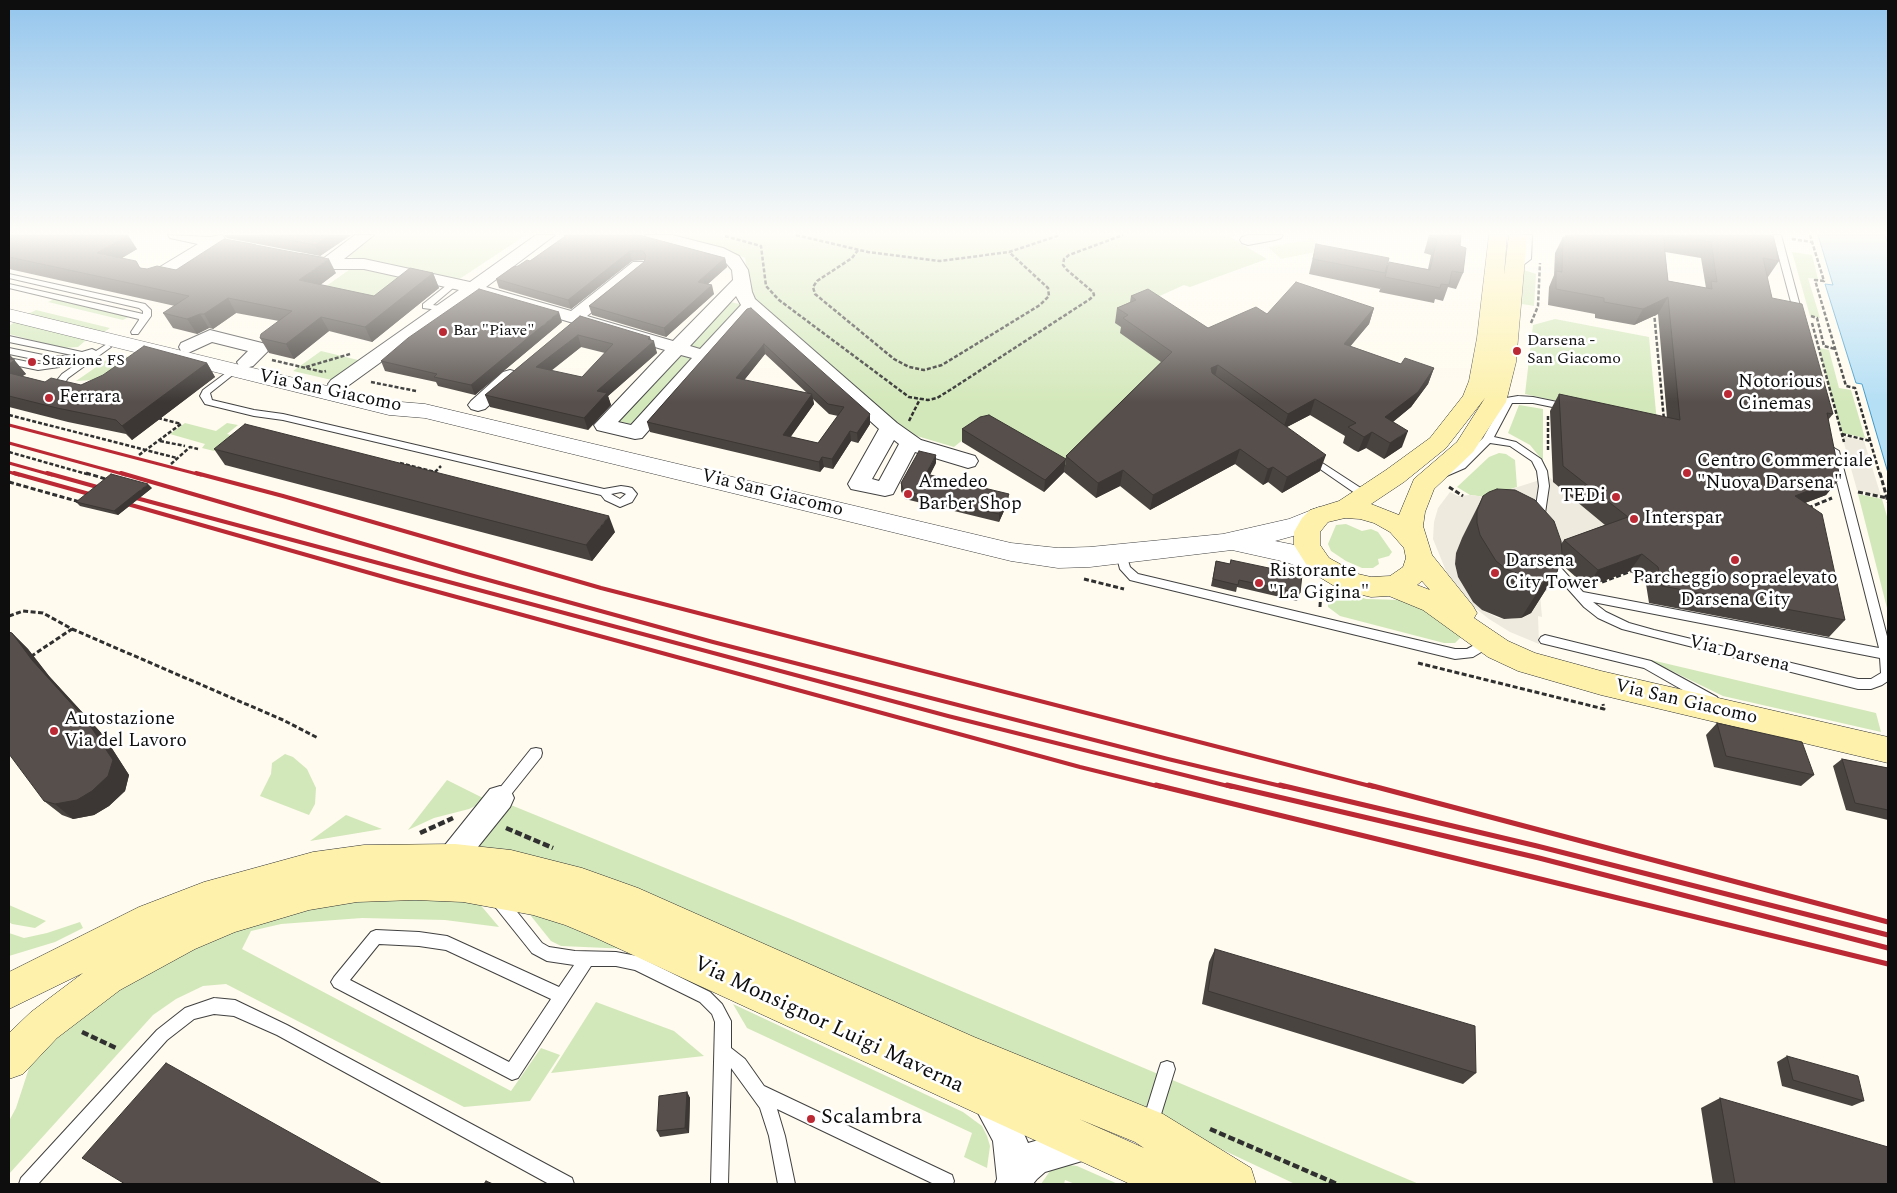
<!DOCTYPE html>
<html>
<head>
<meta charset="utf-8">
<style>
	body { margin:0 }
	#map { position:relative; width:1897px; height:1193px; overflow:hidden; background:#fffbef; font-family:Spectral,serif }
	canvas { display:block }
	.frame { position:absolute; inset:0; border:10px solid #0e0e0e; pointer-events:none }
</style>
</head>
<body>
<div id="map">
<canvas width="1897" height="1193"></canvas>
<div class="frame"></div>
</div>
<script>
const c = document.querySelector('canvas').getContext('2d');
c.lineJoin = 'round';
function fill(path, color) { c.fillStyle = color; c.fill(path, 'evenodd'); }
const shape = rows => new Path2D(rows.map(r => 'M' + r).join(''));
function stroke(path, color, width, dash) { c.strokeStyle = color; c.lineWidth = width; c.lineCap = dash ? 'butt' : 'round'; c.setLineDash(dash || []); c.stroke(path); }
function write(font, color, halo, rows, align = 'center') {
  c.font = font + ' Spectral,serif'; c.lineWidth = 5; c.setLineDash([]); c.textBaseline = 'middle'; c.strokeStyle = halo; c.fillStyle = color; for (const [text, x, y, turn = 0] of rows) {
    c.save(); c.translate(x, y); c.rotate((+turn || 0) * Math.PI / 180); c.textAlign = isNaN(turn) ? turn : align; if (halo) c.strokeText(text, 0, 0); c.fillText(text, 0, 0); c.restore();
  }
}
fill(shape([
	[375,235,526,235,458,280,345,256],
	[670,235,1237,235,1230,237,1267,259,1190,287,1184,285,1144,303,1126,331,1121,333,1152,355,1157,353,1173,363,1064,469,986,421,954,447,900,431,752,301,745,258,727,250],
	[1792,252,1812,255,1818,279,1808,278,1820,318,1810,316],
	[353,267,407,278,374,304,318,292],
	[1524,270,1536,274,1534,306,1522,304],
	[56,298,130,316,123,320,48,302],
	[726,301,744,305,703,350,684,346],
	[36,310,110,328,103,333,28,314],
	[1555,319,1649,337,1657,423,1525,394,1533,325],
	[15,322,84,339,85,341,78,347,62,348,9,334,9,326],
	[1819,348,1829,350,1839,388,1851,390,1865,438,1842,433],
	[321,351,362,361,336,381,293,371],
	[676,353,698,358,636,425,614,420],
	[115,354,137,359,93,380,76,381],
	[1519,405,1543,409,1543,461,1530,445,1508,433],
	[185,423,216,431,227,423,238,425,227,434,234,436,214,451,202,448,205,444,170,434],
	[1499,453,1506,454,1515,460,1517,487,1486,497,1470,495,1457,487,1489,457],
	[1858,494,1882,499,1888,520,1888,612],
	[1346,524,1362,531,1371,529,1378,532,1392,552,1389,556,1378,559,1379,564,1373,568,1362,568,1346,561,1331,551,1328,544,1336,525],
	[1337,591,1350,593,1366,599,1401,600,1426,609,1461,637,1455,643,1444,643,1340,616,1328,607,1328,595],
	[1647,659,1876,713,1881,732,1723,696],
	[285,754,293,757,307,769,316,788,315,804,309,815,260,796,271,774,272,763],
	[447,780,487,800,469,809,434,818,408,830],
	[506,803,793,920,1419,1184,1295,1184,1187,1133,479,848,479,840],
	[346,815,382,829,310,841],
	[372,894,478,902,499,927,445,920,362,918,281,924,251,931,242,949,511,1091,541,1048,560,1055,530,1101,464,1107,226,984,203,986,176,999,153,1015,9,1174,9,1121,16,1108,32,1059,71,1015,222,929],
	[9,905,46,921,35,928,12,924,9,922],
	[527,911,629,949,561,946,551,941],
	[80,922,83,928,55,942,9,956,9,933,24,938,47,933],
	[596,1002,674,1031,704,1056,551,1073],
	[733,1004,963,1112,982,1126,987,1136,990,1146,987,1168,964,1157,972,1133,747,1028],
	[1069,1165,1077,1166,1118,1184,1075,1184,1065,1180,1064,1184,1041,1184,1050,1171]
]), '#d3e8ba');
fill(shape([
	[1313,239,1326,250,1281,259,1268,247]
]), '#e4f0cb');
fill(shape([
	[1842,436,1864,441,1881,496,1857,490],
	[1542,471,1616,533,1552,557,1566,582,1540,594,1542,617,1538,616,1539,644,1510,632,1489,619,1470,604,1446,571,1433,539,1434,522,1438,508,1450,492,1458,496,1470,495,1486,497,1543,479],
	[1462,538,1525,616,1511,619,1498,618,1482,610,1473,602,1458,577,1455,564,1456,553]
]), '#efeade');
const water = shape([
	[1818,235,1885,235,1888,244,1888,473,1862,384,1856,383,1825,284,1833,285,1818,235]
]);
fill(water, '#b5dff5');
stroke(water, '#3e97ca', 1);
const service = shape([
	[1524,235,1532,235,1531,259,1518,269,1512,269,1512,265,1523,258,1524,235],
	[1773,235,1781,235,1803,317,1802,319,1796,319,1795,317,1773,235],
	[9,274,145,304,151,310,151,316,138,334,132,334,131,332,139,320,139,319,9,288,9,284,143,314,143,311,139,308,9,278,9,274],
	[452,281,459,283,433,305,446,307,446,311,423,308,423,304,452,281],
	[9,336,82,352,92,349,96,351,107,344,111,347,68,378,64,384,72,389,67,392,58,389,54,384,62,374,88,356,73,361,56,362,60,365,59,367,38,370,9,364,9,358,38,364,53,363,9,354,9,348,53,357,72,355,9,342,9,336],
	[234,367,239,370,210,393,212,400,254,410,283,414,604,489,621,486,628,487,632,488,637,494,632,502,620,507,605,500,601,495,283,420,254,416,205,404,200,396,203,390,234,367],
	[621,492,626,494,620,499,611,494,621,492],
	[1518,396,1533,397,1567,404,1572,407,1567,410,1533,403,1512,403,1494,437,1516,442,1541,459,1547,471,1549,486,1544,520,1539,524,1534,520,1539,486,1537,471,1532,461,1510,446,1490,443,1465,468,1442,478,1437,475,1457,464,1483,438,1506,398,1518,396],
	[1834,448,1839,451,1888,640,1888,681,1882,685,1871,689,1858,689,1622,629,1598,618,1584,607,1543,561,1548,557,1552,558,1583,592,1879,648,1829,451,1834,448],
	[1593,602,1880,658,1881,673,1871,679,1858,679,1654,630,1629,623,1606,612,1593,602],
	[1310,455,1370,494,1371,496,1370,498,1362,498,1307,460,1305,458,1307,456,1310,455],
	[1121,550,1125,551,1130,567,1138,574,1455,649,1467,649,1489,637,1493,639,1495,642,1493,645,1473,657,1455,659,1134,581,1130,580,1120,569,1116,554,1121,550],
	[1545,635,1651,661,1717,697,1719,701,1717,705,1713,706,1709,705,1644,668,1541,643,1539,640,1541,637,1545,635],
	[536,748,541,749,542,753,541,757,505,802,500,804,495,802,493,798,495,794,531,749,536,748],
	[497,891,502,893,542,943,549,947,575,951,616,952,637,956,710,992,722,1004,731,1021,731,1048,745,1059,764,1086,952,1175,954,1181,953,1184,934,1184,777,1109,785,1136,795,1184,778,1184,769,1136,760,1108,731,1068,728,1184,711,1184,715,1022,712,1014,700,1002,635,970,616,966,591,966,518,1078,512,1080,334,987,331,982,334,977,371,932,376,930,419,932,447,936,559,987,574,965,547,961,532,953,492,903,490,898,492,893,497,891],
	[379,944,419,946,446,950,551,999,509,1062,350,980,379,944],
	[214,998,235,1000,287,1025,572,1178,574,1184,549,1184,277,1035,234,1016,214,1014,194,1019,167,1040,38,1184,19,1184,21,1178,157,1030,185,1008,214,998],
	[1167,1061,1173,1063,1175,1069,1158,1124,1156,1130,1150,1132,1144,1130,1142,1124,1159,1069,1161,1063,1167,1061]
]);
const minor = shape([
	[168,235,210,237,222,235,226,240,255,245,257,249,255,253,249,254,216,248,162,281,156,282,150,281,147,277,150,273,198,244,170,238,168,235],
	[355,235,374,235,344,259,364,259,470,282,536,235,555,235,486,287,571,311,633,262,645,262,647,266,645,270,587,316,673,341,733,280,732,270,727,264,711,256,647,238,645,235,672,235,723,248,739,256,748,270,752,292,755,299,897,423,921,440,975,456,978,461,975,466,968,468,915,452,893,494,885,496,851,489,848,484,879,429,751,314,642,438,635,439,597,430,594,425,665,350,475,294,345,388,338,390,331,388,328,384,331,380,459,290,364,269,326,269,295,263,293,259,295,255,301,254,324,258,355,235],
	[736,296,741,305,700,349,690,346,736,296],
	[681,355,692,358,631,425,618,422,681,355],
	[894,440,899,444,879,481,872,479,894,440],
	[1248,235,1283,235,1281,238,1275,240,1248,245,1242,243,1240,240,1242,237,1248,235],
	[210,330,266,344,268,351,253,366,246,368,239,366,237,362,248,351,212,342,188,353,181,351,179,347,181,343,210,330],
	[510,370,517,372,520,376,517,380,485,409,478,411,471,409,468,405,471,401,503,372,510,370],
	[500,786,510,789,514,798,510,807,461,868,451,872,441,868,436,859,441,850,490,789,500,786],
	[987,1081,999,1086,1012,1106,1028,1143,1087,1126,1099,1132,1105,1144,1099,1156,1045,1172,1037,1179,1033,1184,995,1184,997,1179,993,1141,970,1098,975,1086,987,1081]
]);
const tertiary = shape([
	[9,309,389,401,425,404,1011,543,1058,548,1090,547,1223,534,1289,519,1319,507,1328,510,1332,516,1328,522,1304,533,1275,541,1300,546,1329,558,1333,565,1329,572,1320,575,1286,562,1232,550,1090,567,1058,568,1011,561,425,418,389,415,9,321,9,309]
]);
const secondary = shape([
	[1489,235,1507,235,1504,275,1509,235,1527,235,1516,362,1506,402,1473,452,1434,489,1425,512,1423,526,1432,555,1473,606,1477,613,1474,618,1508,641,1535,653,1601,671,1888,737,1888,763,1601,695,1518,671,1488,657,1423,610,1389,596,1371,597,1341,590,1311,572,1294,545,1294,532,1302,518,1310,510,1339,501,1386,470,1430,438,1463,396,1469,381,1477,338,1489,235],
	[1485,398,1457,442,1414,479,1399,515,1371,504,1404,482,1446,448,1485,398],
	[1345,518,1360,519,1374,523,1390,532,1404,548,1406,558,1403,567,1390,576,1371,577,1358,574,1329,558,1320,545,1320,532,1328,522,1345,518],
	[1422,581,1430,590,1417,585,1422,581],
	[455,844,511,850,582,868,638,888,974,1037,1163,1114,1251,1168,1256,1184,1130,1184,596,938,565,925,533,915,463,902,415,900,357,902,309,910,235,932,195,949,120,990,57,1038,23,1074,9,1079,9,1033,31,1012,83,973,9,1009,9,972,139,907,204,882,313,852,364,845,455,844],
	[1079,1119,1135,1142,1144,1148,1079,1119]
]);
stroke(service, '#414141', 2);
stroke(minor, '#414141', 2);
stroke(tertiary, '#414141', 1);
stroke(secondary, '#303030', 1);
stroke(shape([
	[796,235,868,252,940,261,1009,252,1060,235],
	[1810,235,1824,281,1815,280,1846,386,1855,388,1880,475],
	[725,236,761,246,766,286,779,300,909,397,928,400,937,398,950,390,1090,299,1094,295,1093,292,1067,270,1063,265,1064,259,1069,255,1123,235],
	[1792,239,1812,242],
	[858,250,852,258,817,281,813,287,815,294,894,359,909,367,924,370,942,365,1040,305,1049,296,1048,288,1009,252],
	[1654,312,1664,420],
	[1811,316,1817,318,1824,346,1835,349],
	[1531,323,1538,306,1540,263],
	[1812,323,1844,442],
	[272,360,323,372,326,371],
	[306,367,350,354],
	[371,382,416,391],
	[9,415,177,458],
	[1548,416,1548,452],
	[909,421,920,399],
	[1842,434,1870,441],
	[160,441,185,446],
	[9,452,90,475],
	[139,455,181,424,158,418],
	[400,463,435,472,441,466],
	[171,464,190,447,198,449]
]), '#303030', 2.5, [4, 2]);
stroke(shape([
	[86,473,109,480],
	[1880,473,1888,502],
	[9,482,80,502],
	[1449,487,1463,496],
	[1858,492,1887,498],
	[1808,508,1832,498],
	[1084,579,1124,589],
	[1602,582,1634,570],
	[1320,607,1321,589],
	[9,616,23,611,43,613,72,629,30,657],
	[72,629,283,720,318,738],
	[1418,663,1604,709,1603,704]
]), '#303030', 3, [5, 2.5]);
stroke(shape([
	[506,828,553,848],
	[420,833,453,818],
	[82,1032,116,1048],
	[1210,1129,1337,1184]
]), '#303030', 4.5, [7, 3]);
fill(service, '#fff');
fill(minor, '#fff');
fill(tertiary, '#fff');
fill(secondary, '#fdf1ac');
stroke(shape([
	[9,425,201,475],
	[9,443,126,475],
	[9,463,52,475],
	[9,472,19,475]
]), '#bb2935', 3);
stroke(shape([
	[14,473,100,497],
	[47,473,108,490],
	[121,473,463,573,713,642,1168,759,1285,787],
	[196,473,283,496,601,588,1374,787],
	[125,495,948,716,1232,787],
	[117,501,398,581,1080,767,1161,787]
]), '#bb2935', 4);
stroke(shape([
	[1156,785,1888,964],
	[1227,785,1539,858,1888,948],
	[1280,785,1537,846,1888,935],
	[1369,785,1888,922]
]), '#bb2935', 5);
fill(shape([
	[224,235,351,235,320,256,227,238],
	[564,235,639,235,725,258,727,267,708,284,714,294,666,337,592,315,589,306,644,262,645,260,632,261,571,309,499,288,496,279,530,261,564,237],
	[1429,235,1461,235,1460,246,1463,273,1456,289,1448,287,1443,301,1435,299,1434,303,1379,292,1381,287,1380,289,1309,274,1316,244,1387,265,1428,269,1431,255,1424,253],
	[1565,235,1773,235,1779,261,1768,277,1767,277,1772,298,1833,414,1828,420,1840,478,1826,495,1805,503,1845,620,1829,637,1649,603,1646,584,1630,571,1587,587,1559,562,1557,572,1531,613,1521,618,1504,619,1482,610,1473,602,1458,577,1455,564,1456,553,1462,538,1483,496,1561,544,1564,540,1605,525,1553,482,1550,411,1559,394,1667,418,1658,314,1634,325,1595,318,1595,314,1548,305,1549,287,1554,275,1555,253,1563,237,1565,237],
	[1665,252,1701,258,1706,288,1668,281],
	[9,237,137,249,122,258,141,268,147,269,336,273,320,285,374,296,433,273,439,288,372,342,329,331,294,359,269,353,260,338,279,321,236,313,213,329,209,328,197,334,173,328,163,313,175,306,9,269],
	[1131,296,1208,328,1267,314,1374,308,1369,324,1350,346,1401,364,1434,368,1428,384,1411,407,1393,422,1402,447,1384,459,1366,448,1358,452,1354,450,1343,443,1345,436,1310,415,1287,427,1320,471,1282,493,1268,482,1263,485,1235,464,1150,510,1120,486,1096,498,1064,472,1066,456,1161,362,1120,333,1121,327,1115,323,1117,308,1130,302],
	[747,309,870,424,858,443,851,441,833,469,824,467,820,472,650,432,647,422],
	[765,354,807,393,744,380],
	[813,399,829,414,838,416,818,443,790,437,814,404],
	[580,316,651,340,657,353,608,396,611,405,588,430,490,407,485,395],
	[581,347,605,353,582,377,551,371],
	[562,322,475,395,438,386,436,382,385,371,381,361],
	[9,355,10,355,26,374,22,376,45,382,81,385,207,363,215,377,132,440,126,434,68,422,9,407],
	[962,429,1066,459,1064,472,1044,492,962,442],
	[214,449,615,532,592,561,225,465],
	[936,463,930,475,1008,502,999,522,905,499,901,491,901,483],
	[152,488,118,515,80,506,76,502],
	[1231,560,1300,593,1297,601,1237,587,1236,592,1211,586,1216,561,1230,564],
	[12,633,28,649,49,676,104,736,129,775,125,791,109,806,94,815,73,819,62,815,44,801],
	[1717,723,1814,775,1801,786,1714,767,1706,735],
	[1842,759,1888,768,1888,820,1846,810,1833,766],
	[1215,949,1476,1073,1463,1084,1202,1004,1209,962],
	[1787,1056,1864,1101,1852,1106,1782,1086,1777,1062],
	[687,1092,690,1098,689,1133,660,1137,657,1131],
	[1720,1098,1888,1184,1713,1184,1701,1108]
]), '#4a4440');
fill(shape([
	[127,235,128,235,137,249,107,267,97,253],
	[330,235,351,235,320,256,315,245],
	[630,251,632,261,571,309,568,300],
	[725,258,727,267,700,291,698,282],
	[329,259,336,273,307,295,299,280],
	[433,273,439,288,372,342,365,327],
	[712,285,714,294,666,337,664,328],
	[1668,297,1658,314,1634,325,1643,309],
	[228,298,236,313,213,329,204,314],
	[1374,308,1369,324,1339,360,1344,344],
	[559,312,562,322,475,395,471,385],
	[200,314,209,328,197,334,187,319],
	[321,317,329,331,294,359,286,344],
	[578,335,581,347,540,379,536,367],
	[650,337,652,343,654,341,657,353,608,396,611,405,588,430,584,418,597,391],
	[764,344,765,354,738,388,736,378],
	[10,355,26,374,10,384,9,383,9,356],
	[207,363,215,377,132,440,122,426],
	[1218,365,1214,380,1211,368],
	[1434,368,1428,384,1411,407,1379,433,1385,417],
	[812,394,814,404,785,445,783,435],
	[1315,399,1310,415,1283,429,1288,414],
	[870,414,870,424,858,443,857,433],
	[850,431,851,441,833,469,832,459],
	[1408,431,1402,447,1384,459,1390,443],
	[1372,432,1366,448,1358,452,1364,437],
	[1240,449,1235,464,1150,510,1153,495],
	[936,455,936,463,926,482,926,474],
	[1326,455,1320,471,1282,493,1287,477],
	[822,457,824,467,820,472,819,462],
	[1066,459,1064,472,1044,492,1045,480],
	[1273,467,1268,482,1263,485,1268,469],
	[1123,470,1120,486,1096,498,1098,483],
	[1840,478,1826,495,1781,512,1795,496],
	[148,484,152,488,118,515,114,511],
	[1009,494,1008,502,999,522,999,514],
	[609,516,615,532,592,561,586,545],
	[1642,554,1630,571,1587,587,1598,570],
	[1557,572,1531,613,1521,618,1547,577],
	[12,633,28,649,49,676,104,736,129,775,125,791,109,806,94,815,73,819,55,804,32,660],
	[687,1092,690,1098,689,1133,685,1128]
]), '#3c3734');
const building = shape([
	[12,235,127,235,97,253,136,261,140,268,147,269,157,266,176,270,224,239,329,259,299,280,374,296,410,268,433,273,365,327,321,317,286,344,260,338,261,334,292,311,228,298,204,314,200,314,187,319,163,313,189,296,9,257,9,237,12,235],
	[261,235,330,235,315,245,261,235],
	[567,235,639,235,725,258,698,282,712,285,664,328,589,306,644,262,646,256,643,251,630,251,568,300,496,279,513,267,518,266,527,260,530,261,567,235],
	[1431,235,1461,235,1460,246,1466,248,1463,273,1452,271,1449,285,1441,284,1440,288,1385,277,1389,262,1430,270,1437,239,1430,238,1431,235],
	[1572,235,1663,235,1668,281,1712,289,1711,281,1717,282,1711,242,1667,235,1773,235,1779,261,1763,258,1772,298,1802,304,1833,414,1827,413,1840,478,1795,496,1822,514,1845,620,1662,586,1658,567,1642,554,1598,570,1564,540,1628,517,1563,466,1559,394,1680,420,1668,297,1643,309,1604,302,1604,298,1556,289,1556,271,1562,272,1563,237,1572,238,1572,235],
	[1316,244,1389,258,1385,273,1313,259,1316,244],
	[1296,282,1374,308,1344,344,1401,364,1405,358,1434,368,1418,392,1385,417,1408,431,1390,443,1372,432,1364,437,1348,427,1356,423,1315,399,1288,414,1218,365,1211,368,1212,373,1326,455,1287,477,1273,467,1268,469,1240,449,1153,495,1123,470,1098,483,1066,456,1172,352,1123,318,1128,315,1117,308,1136,300,1131,296,1148,289,1208,328,1256,307,1267,314,1296,282],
	[479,289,559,312,471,385,434,377,437,374,381,361,408,338,479,289],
	[751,308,870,414,857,433,850,431,832,459,822,457,819,462,647,422,747,309,751,308],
	[764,344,828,404,844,407,818,443,783,435,812,394,736,378,764,344],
	[580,316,650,337,648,339,654,341,597,391,607,393,584,418,485,395,580,316],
	[578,335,613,344,582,377,536,367,578,335],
	[144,346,207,363,122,426,116,420,57,408,9,396,9,373,45,382,51,378,81,385,103,375,144,346],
	[9,359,15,360,9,364,9,359],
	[989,415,1066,459,1045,480,962,429,980,417,989,415],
	[245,424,609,516,586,545,214,449,245,424],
	[919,451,936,455,926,474,1009,494,999,514,904,491,901,483,919,451],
	[111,474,148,484,114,511,76,502,111,474],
	[1497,489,1515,490,1535,500,1554,521,1561,541,1562,553,1557,572,1547,577,1529,578,1506,569,1496,561,1480,535,1477,523,1477,511,1483,496,1489,492,1497,489],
	[1231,560,1302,575,1300,593,1239,580,1238,585,1213,579,1216,561,1230,564,1231,560],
	[9,632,12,633,32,660,87,721,113,760,108,776,92,791,77,800,55,804,44,801,9,754,9,632],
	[1717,723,1802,742,1814,775,1726,756,1717,723],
	[1842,759,1888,768,1888,810,1855,803,1842,759],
	[1215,949,1475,1026,1476,1073,1208,991,1215,949],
	[1787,1056,1858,1076,1864,1101,1793,1080,1787,1056],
	[166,1063,382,1184,125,1184,82,1158,166,1063],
	[687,1092,685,1128,657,1131,659,1096,687,1092],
	[1720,1098,1888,1147,1888,1184,1735,1184,1720,1098],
	[486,1181,493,1184,484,1184,486,1181]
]);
fill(building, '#564f4b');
stroke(building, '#3c3734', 1);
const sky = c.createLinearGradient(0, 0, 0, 402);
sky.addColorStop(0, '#93c5ed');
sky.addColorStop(0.58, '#fffdf8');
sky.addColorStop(1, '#fffdf800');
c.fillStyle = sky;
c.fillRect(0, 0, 1897, 402);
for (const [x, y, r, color] of [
	[443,332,5,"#bb2935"],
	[1517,351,5,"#bb2935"],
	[32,362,5,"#bb2935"],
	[1728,394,5,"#bb2935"],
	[49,398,5,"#bb2935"],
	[1687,473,5,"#bb2935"],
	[908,494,5,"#bb2935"],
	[1616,497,5,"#bb2935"],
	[1634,519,5,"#bb2935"],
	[1735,560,5,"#bb2935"],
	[1495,573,5,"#bb2935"],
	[1259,583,5,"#bb2935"],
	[54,731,5,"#bb2935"],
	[811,1119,5,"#bb2935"]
]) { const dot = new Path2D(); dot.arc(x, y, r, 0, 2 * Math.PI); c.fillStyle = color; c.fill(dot); stroke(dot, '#fff', 2); }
write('16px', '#0e0e0e', '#fff', [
	["Bar \"Piave\"",453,332],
	["Darsena -",1527,342],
	["San Giacomo",1527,360],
	["Stazione FS",42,362]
], 'left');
write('19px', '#0e0e0e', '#fff', [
	["Notorious",1738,383],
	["Cinemas",1738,405],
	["Ferrara",59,398],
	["Centro Commerciale",1697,462],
	["\"Nuova Darsena\"",1697,484],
	["Amedeo",918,483],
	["Barber Shop",918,505],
	["TEDi",1606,497,"right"],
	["Interspar",1644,519],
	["Darsena",1505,562],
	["City Tower",1505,584],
	["Ristorante",1269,572],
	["\"La Gigina\"",1269,594],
	["Parcheggio sopraelevato",1735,579,"center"],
	["Darsena City",1735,601,"center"],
	["Autostazione",64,720],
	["Via del Lavoro",64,742]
], 'left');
write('19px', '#0e0e0e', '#fff', [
	["Via San Giacomo",330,392,12],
	["Via San Giacomo",772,494,14],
	["Via Darsena",1739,655,14],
	["Via San Giacomo",1686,703,13]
]);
write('22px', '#0e0e0e', '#fff', [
	["Via Monsignor Luigi Maverna",828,1026,25]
]);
write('22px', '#0e0e0e', '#fff', [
	["Scalambra",821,1119]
], 'left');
</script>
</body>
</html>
